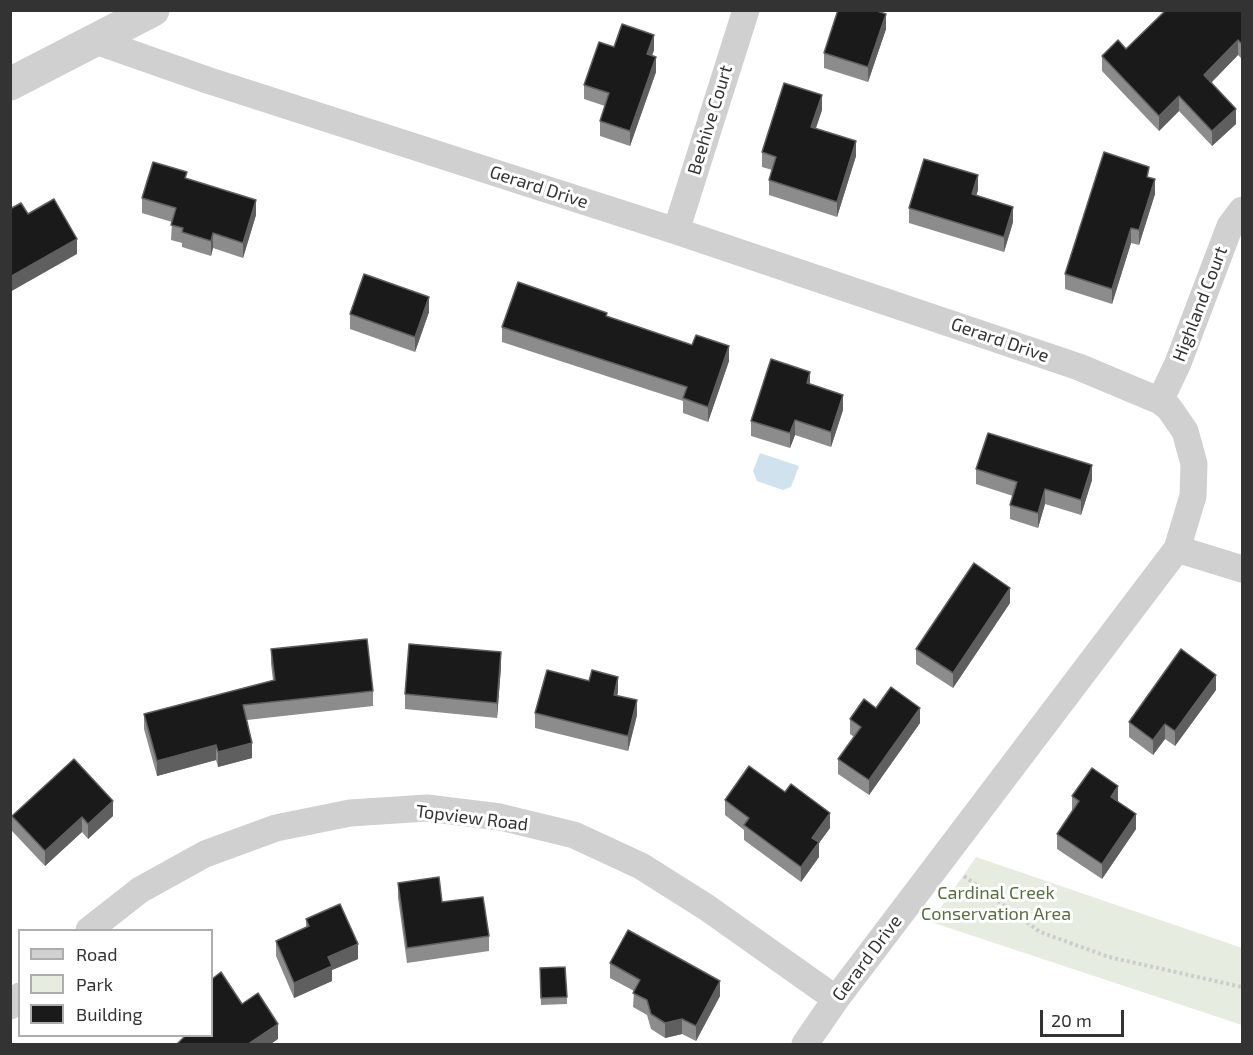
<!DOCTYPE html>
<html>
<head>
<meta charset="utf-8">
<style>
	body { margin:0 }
	#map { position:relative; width:1253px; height:1055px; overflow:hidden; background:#fff; font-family:"Exo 2",sans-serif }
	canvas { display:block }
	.frame { position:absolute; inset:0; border:12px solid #333; pointer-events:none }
	.legend { position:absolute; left:18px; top:929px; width:195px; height:108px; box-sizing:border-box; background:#fff; border:2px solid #adadad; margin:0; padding:8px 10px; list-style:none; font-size:18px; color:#333 }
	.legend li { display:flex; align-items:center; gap:12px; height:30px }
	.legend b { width:30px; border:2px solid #adadad }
	.scale { position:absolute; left:1040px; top:1010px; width:84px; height:27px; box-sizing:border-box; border:3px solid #333; border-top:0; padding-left:8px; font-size:18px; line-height:21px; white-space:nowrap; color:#333; -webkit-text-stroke:4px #fff; paint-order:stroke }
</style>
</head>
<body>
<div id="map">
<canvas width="1253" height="1055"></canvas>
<div class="frame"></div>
<ul class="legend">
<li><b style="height:8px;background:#d0d0d0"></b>Road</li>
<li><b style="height:16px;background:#e6ecdf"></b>Park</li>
<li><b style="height:16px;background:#1a1a1a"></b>Building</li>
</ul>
<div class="scale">20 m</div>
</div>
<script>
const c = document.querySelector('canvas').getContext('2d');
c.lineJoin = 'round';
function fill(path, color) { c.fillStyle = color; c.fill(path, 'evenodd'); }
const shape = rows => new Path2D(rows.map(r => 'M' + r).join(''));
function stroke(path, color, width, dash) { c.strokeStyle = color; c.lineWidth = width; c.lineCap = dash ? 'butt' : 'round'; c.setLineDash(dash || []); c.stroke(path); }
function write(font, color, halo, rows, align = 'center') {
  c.font = font + ' "Exo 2",sans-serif'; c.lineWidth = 6; c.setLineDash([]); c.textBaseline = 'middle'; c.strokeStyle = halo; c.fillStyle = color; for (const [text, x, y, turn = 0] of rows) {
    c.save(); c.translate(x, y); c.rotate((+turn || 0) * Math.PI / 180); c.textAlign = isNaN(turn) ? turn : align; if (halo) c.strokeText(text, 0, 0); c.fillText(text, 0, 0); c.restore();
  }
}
fill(shape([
	[976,857,1242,948,1242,1025,931,922]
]), '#e6ecdf');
fill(shape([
	[760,453,799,466,791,487,783,490,757,481,753,471]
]), '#cfe2ee');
stroke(shape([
	[964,876,1040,932,1109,957,1242,987]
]), '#cdcdcd', 4, [3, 3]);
stroke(shape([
	[96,41,207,80,676,231,1079,367,1160,401,1169,408,1185,431,1194,464,1193,496,1177,549,836,999,805,1044],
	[676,231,746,10],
	[1160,401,1178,363,1230,226,1242,210],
	[1177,549,1242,569],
	[89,930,140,890,205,854,276,828,350,813,427,808,500,817,574,835,641,866,706,907,836,999],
	[10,1006,20,996]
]), '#d0d0d0', 27);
stroke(shape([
	[10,84,153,10]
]), '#d0d0d0', 33);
fill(shape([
	[1242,10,1242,59,1238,55,1211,83,1236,124,1212,146,1179,111,1159,131,1102,71,1102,56],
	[878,12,886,29,868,82,824,68,824,53],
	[614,47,654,50,652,56,656,72,630,146,600,136,600,121,605,106,584,99,584,85],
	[822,110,816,128,856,156,837,217,769,195,769,180,772,170,762,167,762,152],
	[1149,178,1155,194,1139,245,1131,243,1112,304,1065,289,1065,274],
	[187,179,256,215,243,258,213,248,211,256,182,247,182,243,171,240,172,222,142,213,142,198],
	[978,190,976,196,1013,222,1004,252,909,223,909,208],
	[429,312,415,352,350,329,350,314],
	[607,317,729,361,708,422,683,413,683,401,502,342,502,327],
	[810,385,843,410,831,447,795,435,790,448,751,436,751,421],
	[976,469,1092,480,1081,515,1045,504,1038,528,1010,519,1010,505,1013,496,976,484],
	[1010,603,953,688,916,664,916,649],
	[271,649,373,691,373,706,247,720,252,758,218,767,216,760,157,776,144,729,144,714,273,680,271,664],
	[501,667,497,718,405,709,405,694],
	[1216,690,1175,746,1165,739,1153,755,1129,737,1129,722],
	[618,692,617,695,637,715,628,751,535,728,535,713],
	[876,708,920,723,869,795,838,774,838,759,854,737,850,734,850,719],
	[1072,796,1118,801,1136,829,1102,879,1057,849,1057,834,1072,812],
	[725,800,830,828,819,843,819,857,801,882,744,840,744,830,725,815],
	[12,816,113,816,88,839,82,832,45,866,12,831],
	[398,883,442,902,489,936,489,951,407,963,398,898],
	[306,919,358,959,332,970,332,981,294,998,276,956,276,941,306,928],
	[610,963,720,996,696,1041,682,1034,665,1038,651,1029,647,1015,633,1007,634,991,610,978],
	[540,968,567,997,567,1004,541,1005]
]), '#8c8c8c');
fill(shape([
	[886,14,886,29,868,82,868,67],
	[654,35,654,50,647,69,647,54],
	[1238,40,1238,55,1204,90,1204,75],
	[656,57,656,72,630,146,630,131],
	[822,95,822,110,811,142,811,127],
	[1179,96,1179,111,1159,131,1159,116],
	[1236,109,1236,124,1212,146,1212,131],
	[856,141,856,156,837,217,837,202],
	[978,175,978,190,972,209,972,194],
	[1155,179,1155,194,1139,245,1139,230],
	[256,200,256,215,243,258,243,243],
	[1013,207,1013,222,1004,252,1004,237],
	[1131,228,1131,243,1112,304,1112,289],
	[213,233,213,248,211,256,211,241],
	[77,239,77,254,10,292,10,277],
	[429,297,429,312,415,352,415,337],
	[729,346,729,361,708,422,708,407],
	[810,372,810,387,807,383],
	[843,395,843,410,831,447,831,432],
	[795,420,795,435,790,448,790,433],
	[1092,465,1092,480,1081,515,1081,500],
	[1045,489,1045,504,1038,528,1038,513],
	[1010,588,1010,603,953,688,953,673],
	[501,652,501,667,497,718,497,703],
	[1216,675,1216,690,1175,746,1175,731],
	[618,677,618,692,614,710,614,695],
	[637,700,637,715,628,751,628,736],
	[920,708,920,723,869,795,869,780],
	[1165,724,1165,739,1153,755,1153,740],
	[252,743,252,758,218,767,218,752],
	[216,745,216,760,157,776,157,761],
	[1118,786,1118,801,1111,812,1111,797],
	[113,801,113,816,88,839,88,824],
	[830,813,830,828,819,843,819,857,801,882,801,867,812,838],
	[1136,814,1136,829,1102,879,1102,864],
	[82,817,82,832,45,866,45,851],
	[12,872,12,887,10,889,10,874],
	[358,944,358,959,332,970,332,981,294,998,294,983,328,957],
	[720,981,720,996,696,1041,696,1026],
	[682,1019,682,1034,665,1038,665,1023],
	[278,1024,278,1039,271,1044,248,1044]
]), '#5f5f5f');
const building = shape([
	[838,10,874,10,886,14,868,67,824,53,838,10],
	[1166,10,1242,10,1242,44,1238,40,1204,75,1236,109,1212,131,1179,96,1159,116,1102,56,1118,40,1126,49,1166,10],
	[622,24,654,35,647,54,656,57,630,131,600,121,609,93,584,85,599,42,614,47,622,24],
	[784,83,822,95,811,127,856,141,837,202,769,180,776,157,762,152,784,83],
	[1104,152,1149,167,1147,177,1155,179,1139,230,1131,228,1112,289,1065,274,1104,152],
	[924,159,978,175,972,194,1013,207,1004,237,909,208,924,159],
	[153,162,187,172,185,178,256,200,243,243,213,233,211,241,182,232,183,228,171,225,176,208,142,198,153,162],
	[54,199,77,239,10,277,10,209,21,203,28,214,54,199],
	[364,274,429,297,415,337,350,314,364,274],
	[518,282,607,313,606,316,692,345,696,335,729,346,708,407,683,398,687,387,502,327,518,282],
	[771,359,810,372,807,383,843,395,831,432,795,420,790,433,751,421,771,359],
	[988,433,1092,465,1081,500,1045,489,1038,513,1010,505,1017,482,976,469,988,433],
	[974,563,1010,588,953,673,916,649,974,563],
	[367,639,373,691,243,705,252,743,218,752,216,745,157,761,144,714,275,680,271,649,367,639],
	[409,644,501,652,497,703,405,694,409,644],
	[1181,649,1216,675,1175,731,1165,724,1153,740,1129,722,1181,649],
	[547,670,589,681,592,670,618,677,614,695,637,700,628,736,535,713,547,670],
	[891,687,920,708,869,780,838,759,861,727,850,719,864,699,876,708,891,687],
	[74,759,113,801,88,824,82,817,45,851,12,816,74,759],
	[749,766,785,792,791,784,830,813,812,838,819,842,801,867,744,825,749,818,725,800,749,766],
	[1092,768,1118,786,1111,797,1136,814,1102,864,1057,834,1079,801,1072,796,1092,768],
	[439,877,442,902,483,897,489,936,407,948,398,883,439,877],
	[340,904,358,944,328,957,332,966,294,983,276,941,309,926,306,919,340,904],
	[628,930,720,981,696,1026,682,1019,665,1023,651,1014,647,1000,633,993,640,980,610,963,628,930],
	[565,967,567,997,541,998,540,968,565,967],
	[221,972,242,1004,258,993,278,1024,248,1044,177,1044,186,1035,212,1035,212,979,221,972]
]);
fill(building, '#1a1a1a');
stroke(building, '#5f5f5f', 1.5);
write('18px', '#333', '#fff', [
	["Beehive Court",710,120,-73],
	["Gerard Drive",539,187,18],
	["Highland Court",1200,304,-69],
	["Gerard Drive",1000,340,19],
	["Topview Road",472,818,7],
	["Gerard Drive",867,958,-53]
]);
write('18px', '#56703f', '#fff', [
	["Cardinal Creek",996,893],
	["Conservation Area",996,914]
]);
</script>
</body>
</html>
